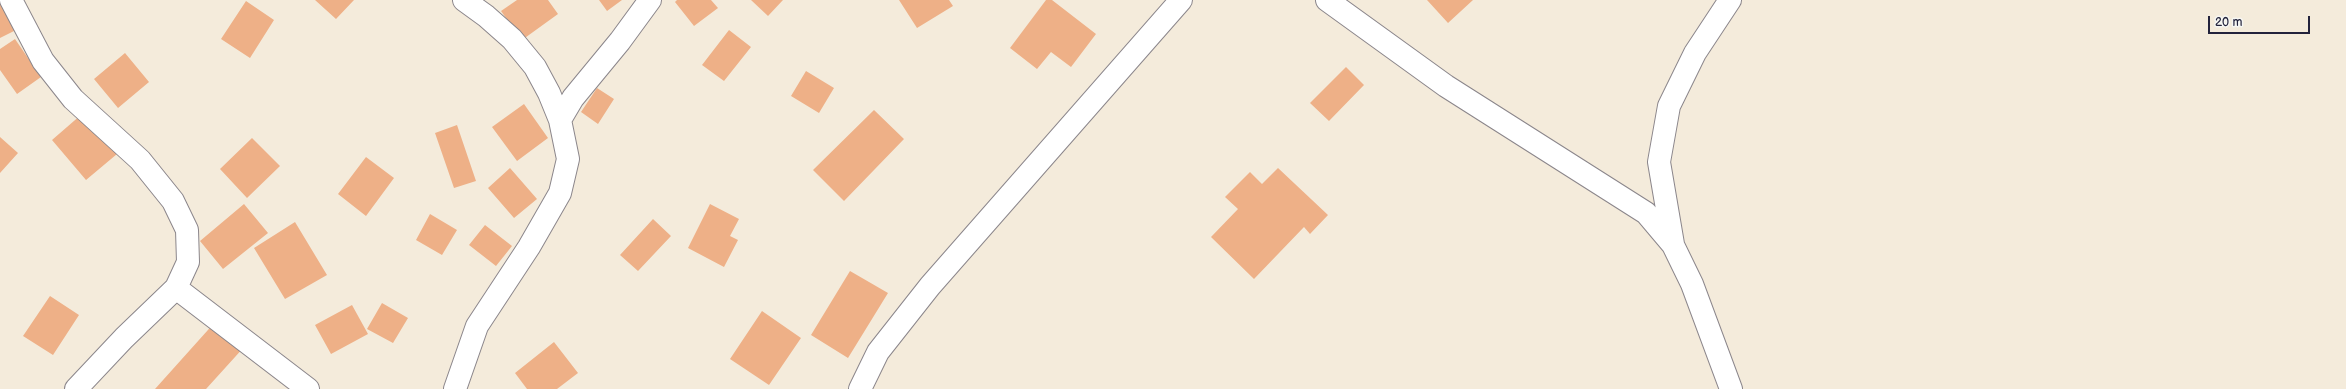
<!DOCTYPE html>
<html>
<head>
<meta charset="utf-8">
<style>
	body { margin:0 }
	#map { position:relative; width:2346px; height:389px; overflow:hidden; background:#f4ebdb; font-family:"Balsamiq Sans",sans-serif }
	canvas { display:block }
	.scale { position:absolute; left:2208px; top:16px; width:102px; height:18px; box-sizing:border-box; border:2px solid #22223b; border-top:0; padding-left:5px; font-size:12px; line-height:14px; white-space:nowrap; color:#22223b; -webkit-text-stroke:3px #f6f6f2; paint-order:stroke }
</style>
</head>
<body>
<div id="map">
<canvas width="2346" height="389"></canvas>
<div class="scale">20 m</div>
</div>
<script>
const c = document.querySelector('canvas').getContext('2d');
c.lineJoin = 'round';
function fill(path, color) { c.fillStyle = color; c.fill(path, 'evenodd'); }
const shape = rows => new Path2D(rows.map(r => 'M' + r).join(''));
function stroke(path, color, width, dash) { c.strokeStyle = color; c.lineWidth = width; c.lineCap = dash ? 'butt' : 'round'; c.setLineDash(dash || []); c.stroke(path); }
fill(shape([
	[315,0,354,0,336,19],
	[517,0,548,0,558,14,522,40,501,11],
	[599,0,622,0,607,11],
	[677,0,711,0,718,8,694,26,675,2],
	[751,0,783,0,768,16],
	[899,0,949,0,953,6,917,28],
	[1046,0,1052,0,1096,34,1071,67,1051,52,1037,69,1010,48],
	[1427,0,1473,0,1448,23],
	[246,1,274,20,250,58,221,39],
	[2,3,16,30,0,38,0,4],
	[729,30,751,47,724,81,702,65],
	[15,39,41,77,17,94,0,70,0,49],
	[125,53,149,82,118,108,94,79],
	[1346,67,1364,85,1329,121,1310,103],
	[806,71,834,88,819,113,791,96],
	[597,88,614,99,598,124,581,112],
	[524,104,548,138,517,161,492,127],
	[874,110,904,139,844,201,813,170],
	[82,114,117,154,86,180,52,140],
	[457,125,476,181,454,188,435,133],
	[0,137,18,153,0,173],
	[252,138,280,166,247,198,220,169],
	[366,157,394,178,366,216,338,194],
	[510,168,537,199,514,218,488,188],
	[1278,168,1328,215,1310,234,1304,227,1254,279,1211,237,1238,209,1225,197,1250,172,1262,184],
	[244,204,268,233,223,269,200,241],
	[710,204,739,219,730,236,738,240,724,267,688,248],
	[430,214,457,230,442,255,416,240],
	[653,219,671,236,638,271,620,255],
	[295,222,327,275,285,299,254,248],
	[485,225,512,246,496,266,469,245],
	[850,271,888,293,848,358,811,335],
	[50,296,79,315,53,355,23,336],
	[382,303,408,318,393,343,367,329],
	[352,305,368,334,331,354,315,325],
	[762,311,801,338,769,385,730,359],
	[216,321,245,346,206,389,155,389],
	[554,342,578,373,557,389,527,389,515,373]
]), '#eeb087');
const minor = shape([
	[11,0,43,61,73,99,140,160,173,201,187,230,188,262,176,288,124,338,76,389],
	[1327,0,1446,86,1646,213,1673,245,1692,284,1731,389],
	[560,120,573,98,620,41,650,0],
	[1673,244,1659,162,1669,106,1695,53,1730,0],
	[176,288,308,389],
	[455,389,477,326,529,247,560,193,568,159,560,120,549,93,535,67,512,39,486,16,464,0],
	[860,389,878,352,930,286,1181,0]
]);
stroke(minor, '#8b868b', 24);
stroke(minor, '#fff', 22);
</script>
</body>
</html>
